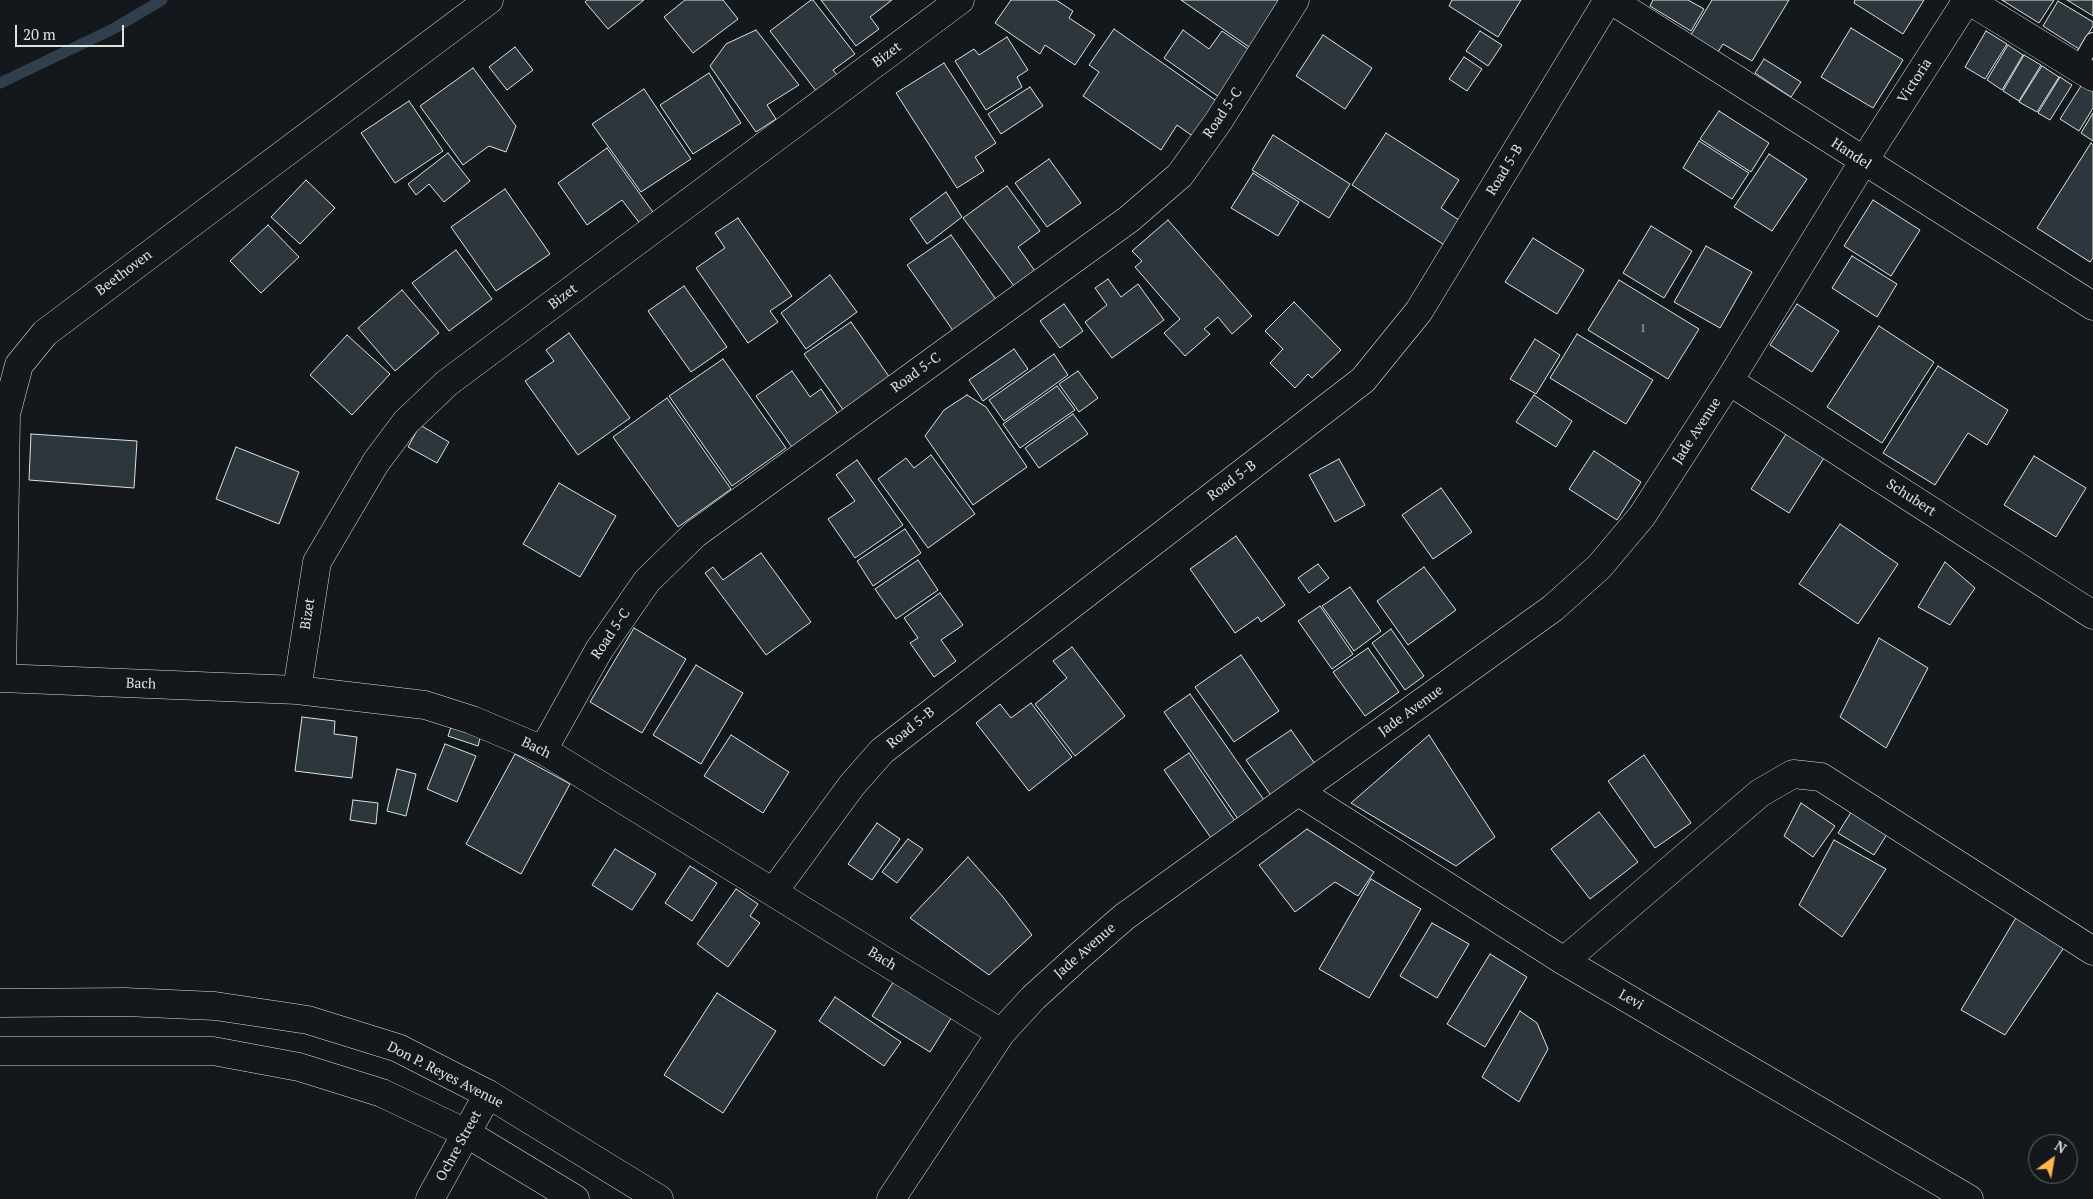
<!DOCTYPE html>
<html>
<head>
<meta charset="utf-8">
<style>
	body { margin:0 }
	#map { position:relative; width:2093px; height:1199px; overflow:hidden; background:#14181c; font-family:"PT Serif",serif }
	canvas { display:block }
	.north { position:absolute; left:2028px; top:1134px; width:50px; height:50px; box-sizing:border-box; background:#14181c; border:1px solid #626a69; border-radius:50%; rotate:32deg; font-size:14px; font-weight:700; line-height:20px; text-align:center; color:#d8e6dc }
	.north::after { content:''; display:block; margin:auto; width:18px; height:22px; background:#ffb74d; clip-path:polygon(50% 0,100% 100%,50% 72%,0 100%) }
	.scale { position:absolute; left:15px; top:25px; width:109px; height:22px; box-sizing:border-box; border:2px solid #d8e6dc; border-top:0; padding-left:6px; font-size:15px; line-height:18px; white-space:nowrap; color:#d8e6dc; -webkit-text-stroke:4px #14181c; paint-order:stroke }
</style>
</head>
<body>
<div id="map">
<canvas width="2093" height="1199"></canvas>
<div class="north">N</div>
<div class="scale">20 m</div>
</div>
<script>
const c = document.querySelector('canvas').getContext('2d');
c.lineJoin = 'round';
const shape = rows => new Path2D(rows.map(r => 'M' + r).join(''));
function stroke(path, color, width, dash) { c.strokeStyle = color; c.lineWidth = width; c.lineCap = dash ? 'butt' : 'round'; c.setLineDash(dash || []); c.stroke(path); }
function fill(path, color) { c.fillStyle = color; c.fill(path, 'evenodd'); }
function write(font, color, halo, rows, align = 'center') {
  c.font = font + ' "PT Serif",serif'; c.lineWidth = 4; c.setLineDash([]); c.textBaseline = 'middle'; c.strokeStyle = halo; c.fillStyle = color; for (const [text, x, y, turn = 0] of rows) {
    c.save(); c.translate(x, y); c.rotate((+turn || 0) * Math.PI / 180); c.textAlign = isNaN(turn) ? turn : align; if (halo) c.strokeText(text, 0, 0); c.fillText(text, 0, 0); c.restore();
  }
}
stroke(shape([
	[0,83,113,29,162,0]
]), '#2f3f4d', 11);
const building = shape([
	[587,0,644,0,608,29,585,2,587,0],
	[685,0,723,0,738,19,693,53,664,17,685,0],
	[811,0,813,0,855,54,833,70,841,80,820,96,770,31,811,0],
	[821,0,892,0,870,17,879,29,856,46,821,0],
	[1011,0,1056,0,1073,11,1069,18,1095,35,1075,65,1045,45,1040,54,995,23,1011,0],
	[1181,0,1286,0,1252,49,1181,0],
	[1452,0,1521,0,1498,37,1449,6,1452,0],
	[1653,0,1688,0,1704,9,1691,31,1650,6,1653,0],
	[1712,0,1789,0,1752,61,1723,44,1716,55,1689,38,1712,0],
	[1855,0,1924,0,1903,34,1854,3,1855,0],
	[2002,0,2054,0,2039,23,2002,0],
	[2067,0,2093,0,2093,16,2067,0],
	[2058,1,2093,22,2093,26,2079,49,2043,26,2058,1],
	[1851,28,1903,60,1873,108,1821,77,1851,28],
	[1114,29,1218,102,1194,137,1177,125,1161,150,1083,96,1099,72,1089,65,1114,29],
	[756,30,799,85,767,105,776,119,756,132,710,66,726,44,756,30],
	[1183,30,1209,49,1222,31,1251,51,1219,97,1164,58,1183,30],
	[1480,31,1502,45,1488,66,1466,51,1480,31],
	[1986,31,2007,44,1985,79,1965,67,1986,31],
	[1323,35,1372,68,1345,109,1296,76,1323,35],
	[1007,37,1028,70,1017,77,1022,87,986,110,955,61,974,49,979,55,1007,37],
	[2008,45,2023,55,2002,90,1987,80,2008,45],
	[515,47,533,70,507,90,489,67,515,47],
	[2024,55,2041,65,2019,101,2003,91,2024,55],
	[1464,57,1482,69,1467,91,1449,79,1464,57],
	[1764,59,1801,82,1791,97,1755,73,1764,59],
	[944,63,996,143,975,157,984,171,957,188,896,93,944,63],
	[2042,66,2059,77,2037,112,2019,102,2042,66],
	[473,68,516,126,506,152,489,146,463,165,420,106,473,68],
	[709,73,741,123,693,154,660,105,709,73],
	[2060,77,2072,85,2050,120,2038,113,2060,77],
	[2086,78,2093,82,2093,108,2079,131,2060,119,2086,78],
	[1030,87,1043,106,1001,134,988,114,1030,87],
	[644,89,691,159,641,192,592,124,644,89],
	[409,101,443,151,395,183,361,133,409,101],
	[1719,111,1769,143,1751,172,1700,139,1719,111],
	[2093,113,2093,141,2081,133,2093,113],
	[1386,133,1459,180,1441,208,1462,222,1446,246,1352,185,1386,133],
	[1273,135,1350,184,1329,218,1252,170,1273,135],
	[1699,141,1749,173,1732,199,1683,168,1699,141],
	[2091,143,2093,145,2093,258,2090,262,2037,228,2091,143],
	[607,148,655,215,641,225,622,200,587,225,558,183,607,148],
	[448,153,470,181,444,202,429,184,416,195,408,184,448,153],
	[1769,154,1807,179,1772,231,1734,207,1769,154],
	[1049,159,1081,203,1047,227,1015,183,1049,159],
	[1253,173,1299,202,1278,236,1231,208,1253,173],
	[306,180,335,208,300,244,271,217,306,180],
	[1007,186,1040,231,1018,247,1035,271,1014,286,963,218,1007,186],
	[505,189,550,254,496,291,451,227,505,189],
	[946,192,962,217,927,244,910,219,946,192],
	[1873,200,1920,230,1891,276,1844,246,1873,200],
	[738,218,792,296,770,311,778,322,748,343,696,268,725,248,715,233,738,218],
	[1168,220,1252,316,1232,334,1218,317,1204,329,1210,334,1185,356,1164,333,1180,319,1135,267,1142,261,1132,251,1168,220],
	[268,225,299,257,261,293,230,261,268,225],
	[1651,226,1692,251,1664,298,1623,273,1651,226],
	[951,235,997,301,954,332,907,265,951,235],
	[1533,238,1584,270,1557,314,1505,282,1533,238],
	[1706,246,1752,272,1720,328,1674,302,1706,246],
	[456,250,492,299,449,331,412,283,456,250],
	[1852,256,1897,284,1877,317,1832,288,1852,256],
	[830,275,857,312,806,349,781,313,830,275],
	[1108,279,1121,297,1138,284,1164,320,1112,358,1085,322,1107,305,1095,288,1108,279],
	[1619,280,1699,329,1668,379,1588,330,1619,280],
	[684,286,727,347,691,372,648,311,684,286],
	[402,290,439,333,395,371,358,328,402,290],
	[1294,302,1341,350,1312,378,1308,374,1295,388,1270,363,1283,349,1265,331,1294,302],
	[1064,304,1083,331,1060,348,1040,321,1064,304],
	[1797,304,1839,331,1812,372,1770,345,1797,304],
	[851,322,890,378,844,411,804,354,851,322],
	[1879,326,1934,362,1882,443,1827,407,1879,326],
	[569,333,630,418,578,455,525,381,554,361,546,350,569,333],
	[1577,334,1653,380,1626,424,1550,378,1577,334],
	[347,335,390,374,352,415,310,375,347,335],
	[1535,339,1560,355,1536,394,1510,379,1535,339],
	[1014,349,1028,369,983,401,969,380,1014,349],
	[1054,354,1068,375,1004,421,989,400,1054,354],
	[723,359,786,448,732,486,669,396,723,359],
	[1938,366,2008,410,1987,445,1968,433,1935,485,1883,453,1938,366],
	[792,371,810,397,821,389,843,421,796,453,756,396,792,371],
	[1078,371,1098,398,1079,412,1059,384,1078,371],
	[1057,386,1075,410,1020,448,1003,424,1057,386],
	[967,395,986,407,1027,467,973,505,925,436,944,410,967,395],
	[1534,395,1572,421,1556,447,1516,422,1534,395],
	[667,398,731,489,678,527,613,437,667,398],
	[1073,414,1088,434,1039,468,1025,448,1073,414],
	[420,425,449,442,437,463,408,447,420,425],
	[31,434,137,441,134,488,29,480,31,434],
	[1786,434,1824,458,1789,513,1751,489,1786,434],
	[236,447,299,472,279,524,216,499,236,447],
	[1594,451,1641,482,1617,520,1569,489,1594,451],
	[931,455,975,514,928,548,878,479,906,458,914,468,931,455],
	[2034,456,2086,488,2056,537,2004,505,2034,456],
	[1339,459,1365,505,1335,522,1309,475,1339,459],
	[857,460,903,525,855,558,828,519,855,501,836,475,857,460],
	[559,483,616,516,580,577,523,544,559,483],
	[1441,488,1472,532,1433,559,1402,515,1441,488],
	[1840,524,1898,564,1858,624,1799,584,1840,524],
	[905,529,921,553,873,586,857,561,905,529],
	[1236,536,1285,605,1261,622,1258,617,1235,633,1190,569,1236,536],
	[761,553,811,622,766,655,705,573,713,567,723,580,761,553],
	[918,560,938,590,896,619,875,589,918,560],
	[1945,562,1975,588,1950,625,1918,607,1945,562],
	[1318,564,1329,578,1309,593,1298,578,1318,564],
	[1424,567,1456,610,1408,645,1377,601,1424,567],
	[1350,587,1381,631,1354,651,1322,606,1350,587],
	[940,593,963,625,941,640,956,661,934,677,910,643,918,638,904,618,940,593],
	[1320,606,1353,654,1332,669,1298,621,1320,606],
	[634,628,686,659,642,733,590,702,634,628],
	[1391,629,1424,676,1405,690,1372,643,1391,629],
	[1879,638,1928,668,1886,748,1840,717,1879,638],
	[1072,647,1125,716,1075,756,1035,704,1067,678,1053,661,1072,647],
	[1368,648,1399,692,1365,716,1333,672,1368,648],
	[1241,655,1279,711,1234,742,1195,687,1241,655],
	[696,665,743,693,701,764,653,735,696,665],
	[1190,694,1264,800,1238,819,1164,712,1190,694],
	[1031,703,1072,757,1029,791,976,723,1000,704,1011,718,1031,703],
	[302,717,335,721,334,734,357,737,352,778,295,771,302,717],
	[453,721,482,731,478,746,448,736,453,721],
	[1291,730,1320,771,1275,801,1246,760,1291,730],
	[731,735,789,772,763,813,704,776,731,735],
	[1429,735,1495,837,1456,866,1351,803,1429,735],
	[445,744,476,756,457,802,427,789,445,744],
	[1189,753,1235,821,1211,838,1164,770,1189,753],
	[515,754,570,784,521,874,466,844,515,754],
	[1644,755,1691,823,1655,848,1608,781,1644,755],
	[397,769,416,774,406,816,387,811,397,769],
	[353,800,378,803,376,824,350,820,353,800],
	[1801,803,1835,826,1813,857,1784,836,1801,803],
	[1855,806,1889,831,1874,855,1838,833,1855,806],
	[1599,812,1638,862,1590,899,1551,849,1599,812],
	[877,823,900,839,872,880,848,864,877,823],
	[1307,829,1374,872,1358,896,1335,882,1295,912,1259,865,1307,829],
	[908,839,923,849,897,883,882,872,908,839],
	[1834,840,1886,869,1842,937,1799,905,1834,840],
	[615,849,656,874,632,910,592,885,615,849],
	[968,857,1003,897,1032,935,989,975,910,918,968,857],
	[690,866,717,883,692,921,665,903,690,866],
	[1371,879,1421,909,1369,998,1319,969,1371,879],
	[736,889,758,904,750,916,760,923,728,967,697,944,736,889],
	[2017,916,2065,946,2005,1035,1961,1010,2017,916],
	[1432,923,1469,944,1437,998,1400,976,1432,923],
	[1490,954,1527,977,1485,1047,1447,1024,1490,954],
	[897,976,955,1012,930,1052,872,1016,897,976],
	[717,993,776,1031,723,1113,664,1075,717,993],
	[835,997,901,1042,884,1066,819,1021,835,997],
	[1520,1011,1537,1023,1548,1049,1519,1102,1482,1077,1520,1011]
]);
fill(building, '#2c363c');
stroke(building, '#d8e6dc', 1);
const lane = shape([
	[2078,67,2093,41]
]);
const street = shape([
	[1611,0,2093,306],
	[1968,0,2093,77],
	[1729,381,2093,615],
	[0,678,297,690,425,705,472,720,543,750,1001,1033],
	[2,678,6,414,19,365,45,333,489,0],
	[297,690,317,562,376,462,406,422,447,383,960,0],
	[543,750,599,650,647,581,695,534,1129,219,1180,175,1218,122,1295,0],
	[1299,792,1564,961,1969,1199],
	[774,891,852,785,882,751,1363,380,1419,311,1608,0],
	[1564,961,1760,793,1793,774,1821,777,2093,951],
	[430,1199,488,1094]
]);
const secondary = shape([
	[0,1003,125,1002,215,1006,308,1020,398,1048,488,1094,659,1199],
	[0,1051,213,1051,299,1067,382,1093,466,1133,575,1199],
	[891,1199,1001,1033,1033,998,1077,958,1124,917,1553,608,1599,567,1642,516,1729,381,1863,162,1967,0]
]);
stroke(lane, '#d8e6dc', 18);
stroke(street, '#d8e6dc', 29);
stroke(secondary, '#d8e6dc', 29);
stroke(lane, '#14181c', 16);
stroke(street, '#14181c', 28);
stroke(secondary, '#14181c', 28);
write('11px', '#adbab4', null, [
	["1",1643,329]
]);
write('14px', '#d8e6dc', '#14181c', [
	["Bizet",887,55,-37],
	["Victoria",1915,81,-57],
	["Road 5-C",1223,113,-56],
	["Handel",1851,154,33],
	["Road 5-B",1505,170,-59],
	["Beethoven",124,273,-37],
	["Bizet",563,297,-37],
	["Road 5-C",916,373,-36],
	["Jade Avenue",1697,431,-57],
	["Road 5-B",1232,481,-37],
	["Schubert",1911,498,33],
	["Bizet",308,614,-81],
	["Road 5-C",611,634,-56],
	["Bach",141,684,2],
	["Jade Avenue",1411,711,-36],
	["Road 5-B",911,728,-39],
	["Bach",536,748,26],
	["Jade Avenue",1085,951,-41],
	["Bach",882,959,32],
	["Levi",1631,1000,30],
	["Don P. Reyes Avenue",445,1075,27],
	["Ochre Street",459,1146,-61]
]);
</script>
</body>
</html>
